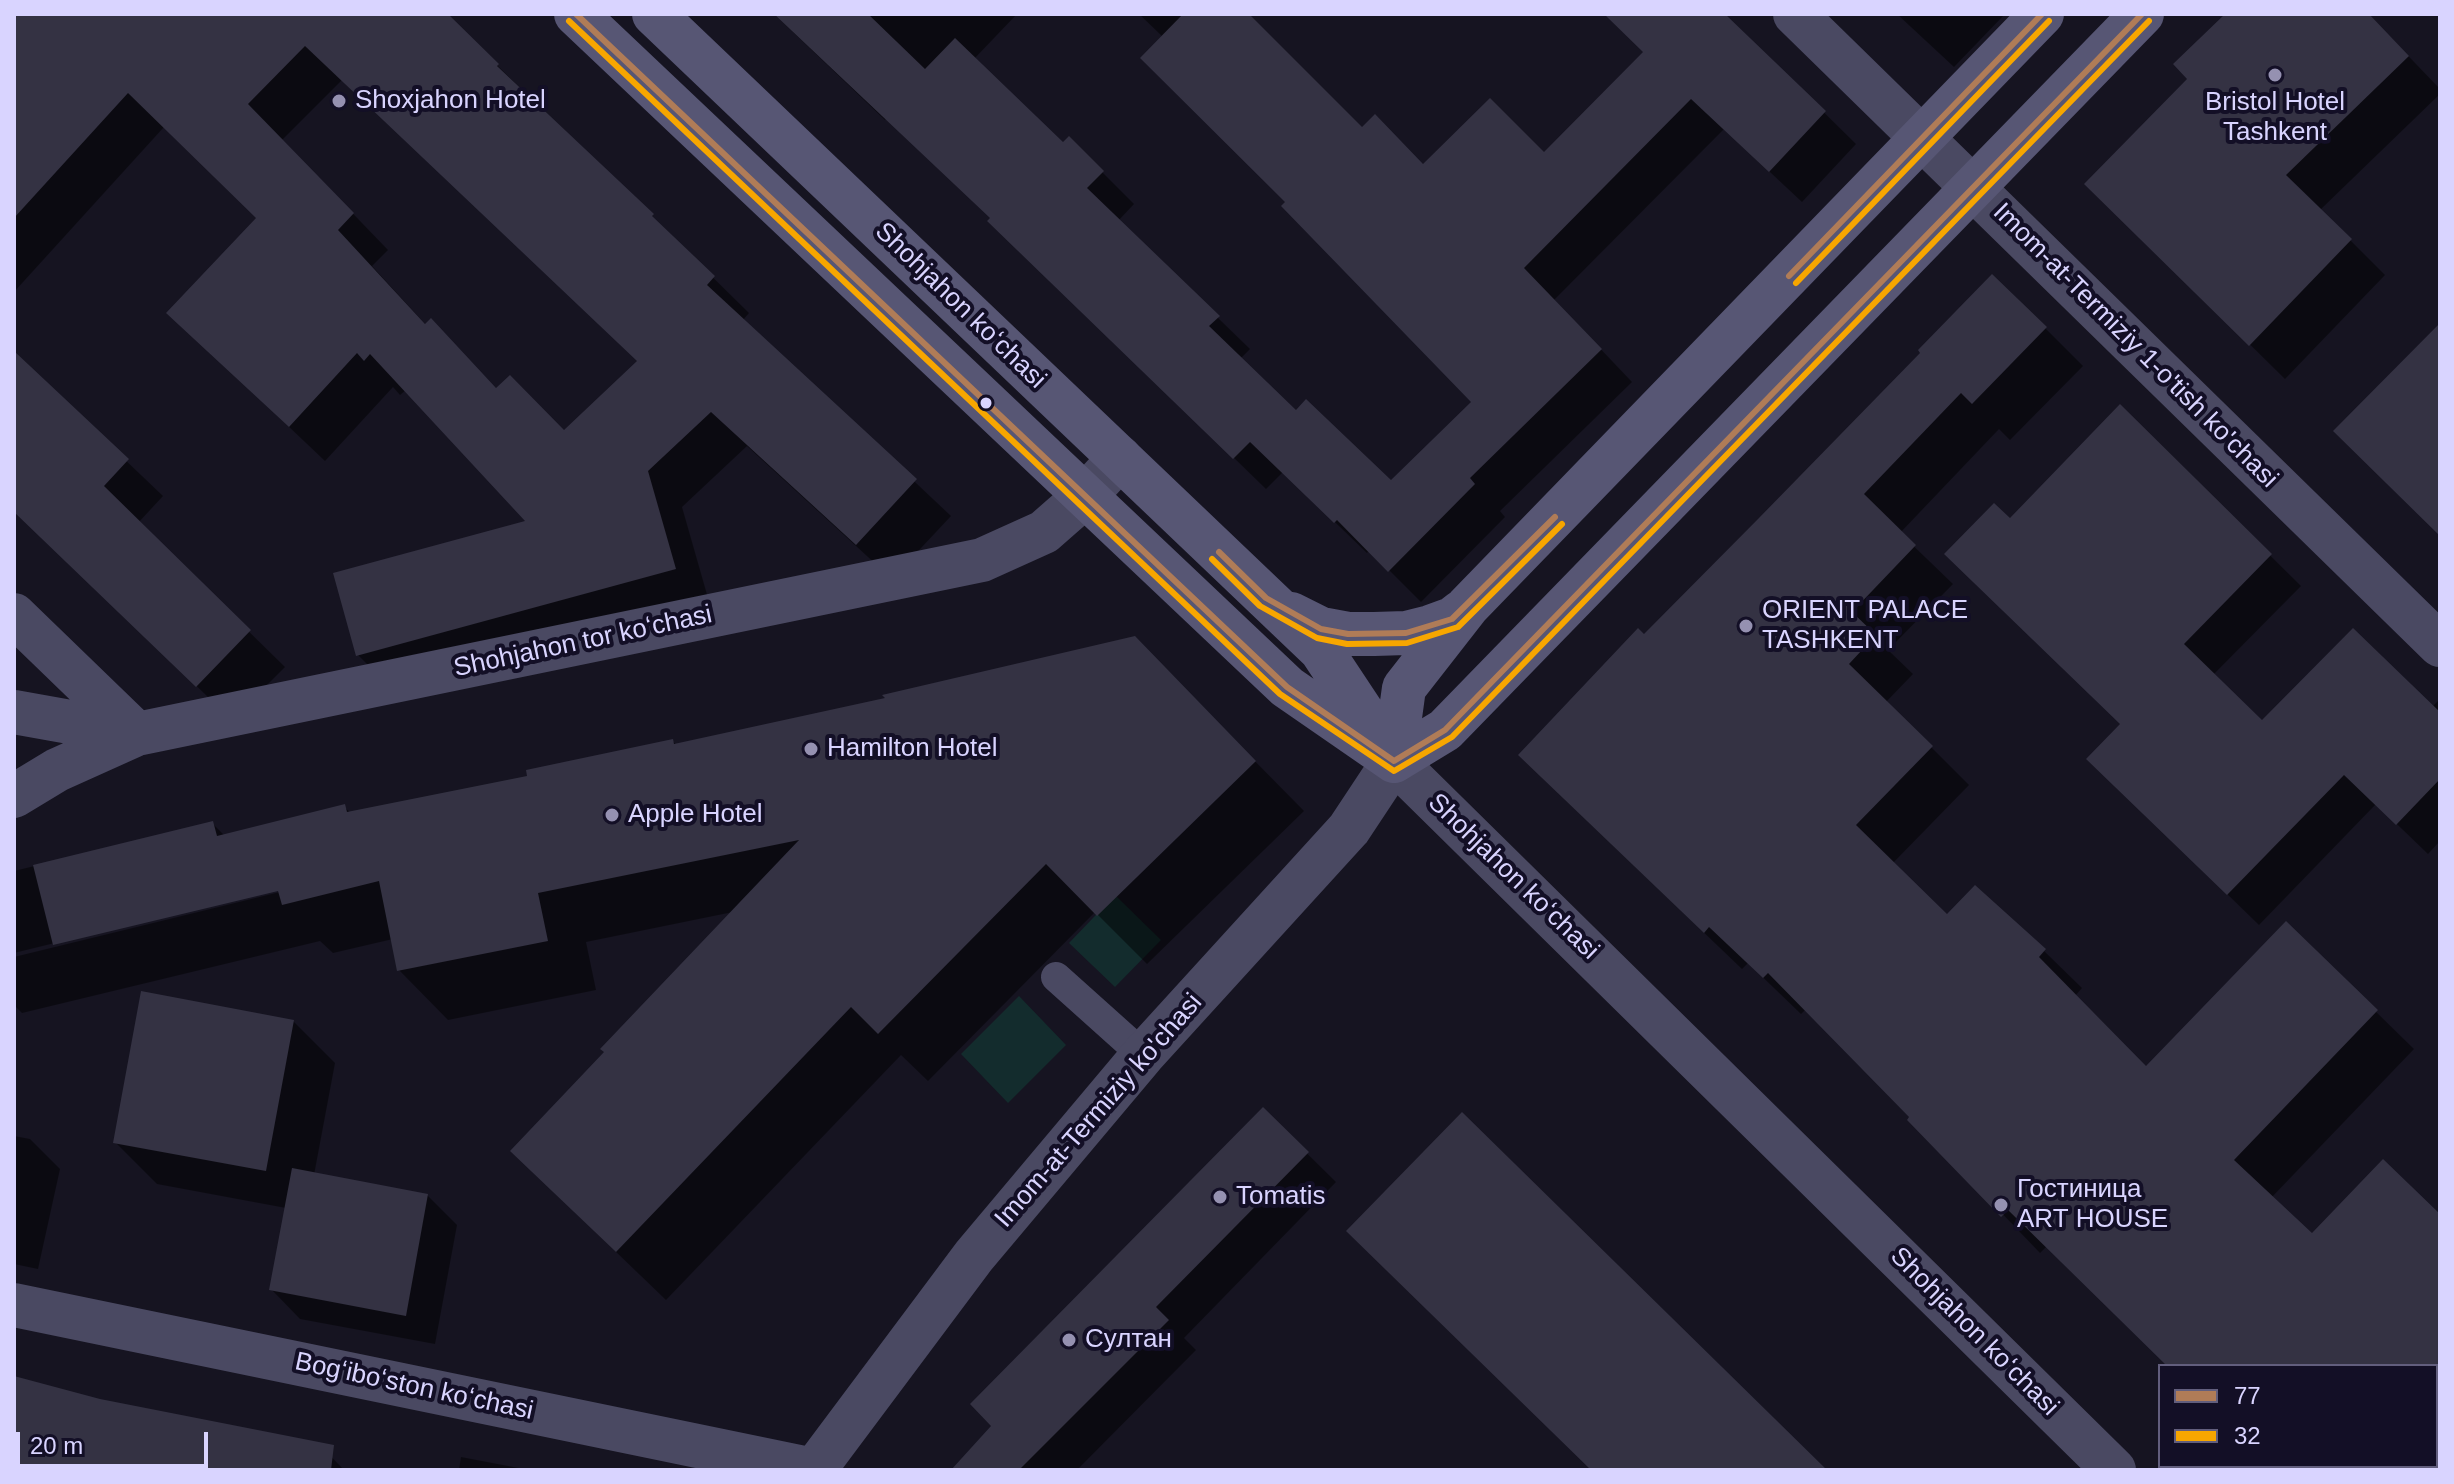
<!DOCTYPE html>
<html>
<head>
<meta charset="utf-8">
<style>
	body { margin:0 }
	#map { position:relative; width:2454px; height:1484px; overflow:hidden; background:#161421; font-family:Helvetica,sans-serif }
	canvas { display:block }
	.frame { position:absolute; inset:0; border:16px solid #d9d4ff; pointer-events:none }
	.legend { position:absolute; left:2158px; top:1364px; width:280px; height:104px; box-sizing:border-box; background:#130f26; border:2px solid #625e7d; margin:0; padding:10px 14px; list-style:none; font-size:24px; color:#d9d4ff }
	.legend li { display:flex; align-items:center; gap:16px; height:40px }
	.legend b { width:40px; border:2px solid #625e7d }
	.scale { position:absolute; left:16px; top:1432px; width:192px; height:36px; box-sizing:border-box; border:4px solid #d9d4ff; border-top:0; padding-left:10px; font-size:24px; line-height:28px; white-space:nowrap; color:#d9d4ff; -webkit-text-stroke:6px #130f26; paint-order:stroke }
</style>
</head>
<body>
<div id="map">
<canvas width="2454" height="1484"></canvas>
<div class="frame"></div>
<ul class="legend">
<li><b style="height:10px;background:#b07c57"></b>77</li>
<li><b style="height:10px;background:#f7a600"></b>32</li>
</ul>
<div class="scale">20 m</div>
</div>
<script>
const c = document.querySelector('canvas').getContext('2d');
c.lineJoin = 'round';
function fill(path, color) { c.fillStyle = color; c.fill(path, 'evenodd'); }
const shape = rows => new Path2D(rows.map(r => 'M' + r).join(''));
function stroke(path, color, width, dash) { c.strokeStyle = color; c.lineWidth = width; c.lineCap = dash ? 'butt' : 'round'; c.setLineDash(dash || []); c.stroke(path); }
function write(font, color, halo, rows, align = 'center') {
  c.font = font + ' Helvetica,sans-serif'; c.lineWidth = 8; c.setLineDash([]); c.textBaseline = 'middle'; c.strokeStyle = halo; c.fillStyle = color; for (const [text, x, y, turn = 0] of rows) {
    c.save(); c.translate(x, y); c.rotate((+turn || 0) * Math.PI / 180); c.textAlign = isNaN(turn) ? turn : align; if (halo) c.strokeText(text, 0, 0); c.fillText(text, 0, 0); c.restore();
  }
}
fill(shape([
	[1115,895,1161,940,1115,987,1069,943],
	[1019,996,1066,1045,1008,1103,961,1054]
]), '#132c2d');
fill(shape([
	[14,14,445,14,749,313,743,320,951,516,892,579,747,446,682,507,710,605,394,691,358,655,529,522,406,390,400,395,393,387,325,461,169,313,258,219,164,127,14,292],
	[342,80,639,362,564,433,498,390,427,326,372,266,388,250,282,140],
	[774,14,1017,14,974,59,1063,145,1069,139,1134,204,1118,221,1250,349,1240,359,1296,413,1391,483,1474,402,1288,202,1163,37,1139,14,1246,14,1362,130,1424,167,1544,155,1645,52,1607,14,1724,14,1856,144,1802,202,1724,129,1554,300,1632,382,1500,511,1505,517,1421,602,1369,550,1367,553,1283,472,1266,489,1022,252,992,219,887,118,885,120],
	[1897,14,2005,14,1954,67],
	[2228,14,2368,14,2440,89,2440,94,2320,210,2385,275,2285,379,2087,184,2190,79],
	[2045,328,2083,366,2010,440,1999,429,1900,533,1953,584,1888,650,1913,674,1886,702,1969,785,1892,864,1947,917,2044,951,2082,988,2075,996,2146,1069,2286,924,2414,1049,2271,1198,2312,1236,2440,1217,2440,1470,2288,1470,2284,1466,2436,1466,2436,1366,2169,1366,2047,1246,2040,1253,1806,1009,1801,1014,1748,963,1742,969,1558,793,1644,637],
	[14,354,163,496,138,523,285,667,232,720,14,511],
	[2120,407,2301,586,2213,675,2262,723,2432,707,2440,699,2440,841,2428,854,2376,804,2259,925,2120,790,2122,725,2010,521],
	[1183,688,1304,811,1147,964,1095,912,928,1081,901,1055,666,1300,562,1200,733,912,586,942,596,990,448,1020,399,970,393,939,333,953,320,941,22,1013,14,1005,14,957,288,890,287,886,14,953,14,871,212,823,225,836,344,807,351,813,530,777,672,741,677,745],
	[293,1021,335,1063,314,1175,428,1196,457,1225,435,1344,300,1319,271,1289,286,1208,157,1184,115,1142],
	[1263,1110,1336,1182,1184,1338,1196,1350,1077,1470,954,1470],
	[14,1136,30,1139,60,1169,38,1269,14,1264],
	[14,1379,100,1401,319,1444,344,1470,14,1470],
	[461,1457,529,1470,459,1470]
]), '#0007');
fill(shape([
	[14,14,448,14,499,64,497,66,654,214,652,216,715,276,707,285,917,479,856,545,711,412,648,471,676,569,356,656,333,573,525,521,370,354,364,361,357,353,289,427,166,313,256,218,128,93,14,218],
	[305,46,637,361,564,430,510,375,496,388,431,318,425,324,338,230,354,213,248,104],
	[774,14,868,14,925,69,955,38,1063,142,1069,136,1104,171,1087,188,1220,316,1209,326,1296,410,1306,399,1391,480,1471,402,1281,206,1285,202,1140,58,1183,14,1249,14,1362,127,1375,114,1423,164,1490,98,1544,152,1643,52,1604,14,1725,14,1826,111,1769,172,1691,99,1524,268,1602,349,1470,478,1475,484,1388,572,1337,520,1334,523,1250,442,1233,459,987,221,990,218],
	[2225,14,2369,14,2409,56,2286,175,2352,239,2249,346,2084,184,2187,79,2173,64],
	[1992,274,2047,327,1972,404,1961,393,1864,494,1916,545,1852,612,1876,635,1849,664,1933,746,1856,825,1947,914,1975,885,2046,949,2039,957,2146,1066,2286,921,2378,1010,2234,1160,2312,1233,2383,1159,2440,1214,2440,1366,2167,1366,2008,1210,2001,1217,1907,1120,1909,1117,1768,973,1763,978,1709,927,1704,933,1518,755,1638,628,1644,634,1758,519,1920,353,1918,350],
	[2440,323,2440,536,2333,431],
	[14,351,129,459,104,486,251,630,196,687,14,512],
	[2120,404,2272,554,2184,644,2262,720,2353,628,2440,712,2440,779,2396,825,2344,775,2227,895,2086,759,2120,724,1944,554,1994,503,2010,518],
	[1135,636,1256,761,1097,916,1046,864,878,1034,851,1007,616,1252,510,1151,604,1052,600,1049,799,840,538,893,548,941,397,971,379,881,282,905,278,891,53,945,33,865,213,821,217,836,345,804,347,812,527,776,526,770,673,739,674,744,885,698,882,695],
	[141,991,294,1020,266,1171,113,1143],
	[1263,1107,1309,1152,1156,1307,1169,1320,1019,1470,951,1470,991,1426,970,1404],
	[1462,1112,1827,1470,1591,1470,1346,1231],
	[292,1168,428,1194,406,1316,269,1290],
	[14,1376,100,1399,334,1445,331,1470,14,1470]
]), '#343243');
stroke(shape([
	[1056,977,1143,1055]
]), '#4a4962', 30);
stroke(shape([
	[1795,14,2440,645],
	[14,615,137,734],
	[14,712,137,734,982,560,1044,532,1085,496,1120,458],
	[14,796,57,770,137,734],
	[14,1305,814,1470],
	[814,1470,974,1256,1143,1055,1349,829,1394,761]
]), '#4a4962', 44);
stroke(shape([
	[1394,761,2114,1470]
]), '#4a4962', 44);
stroke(shape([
	[576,14,1287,687,1394,761],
	[654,14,1321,650,1382,742],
	[1291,614,1321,629,1348,634,1374,634,1406,633,1430,627,1452,619,1461,612],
	[1394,761,1445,730,2142,14],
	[1394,761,1404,688,1468,606,2042,14]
]), '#575674', 44);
stroke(shape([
	[576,14,1287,687,1394,761,1445,730,2142,14],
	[1789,276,2042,14],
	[1219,552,1266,598,1321,629,1348,634,1406,633,1452,619,1555,517]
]), '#b07c57', 6);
stroke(shape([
	[569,21,1280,694,1394,771,1452,737,2149,21],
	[1796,283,2049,21],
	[1212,559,1260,606,1317,638,1347,644,1407,643,1458,627,1562,524]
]), '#f7a600', 6);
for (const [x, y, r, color] of [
	[2275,75,8,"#9591b1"],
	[339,101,8,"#9591b1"],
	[986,403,7,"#d9d4ff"],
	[1746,626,8,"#9591b1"],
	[811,749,8,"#9591b1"],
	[612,815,8,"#9591b1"],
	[1220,1197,8,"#9591b1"],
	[2001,1205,8,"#9591b1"],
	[1069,1340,8,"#9591b1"]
]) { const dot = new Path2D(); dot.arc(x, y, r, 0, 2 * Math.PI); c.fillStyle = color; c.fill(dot); stroke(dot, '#130f26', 3); }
write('26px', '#d9d4ff', '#130f26', [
	["Shoxjahon Hotel",355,101],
	["Bristol Hotel",2275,103,"center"],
	["Tashkent",2275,133,"center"],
	["ORIENT PALACE",1762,611],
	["TASHKENT",1762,641],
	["Hamilton Hotel",827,749],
	["Apple Hotel",628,815],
	["Гостиница",2017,1190],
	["ART HOUSE",2017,1220],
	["Tomatis",1236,1197],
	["Султан",1085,1340]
], 'left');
write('26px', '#d9d4ff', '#130f26', [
	["Shohjahon koʻchasi",960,306,44],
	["Imom-at-Termiziy 1-o'tish ko'chasi",2135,346,45],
	["Shohjahon tor koʻchasi",583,642,-12],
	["Shohjahon koʻchasi",1513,877,44],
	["Imom-at-Termiziy ko'chasi",1099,1111,-49],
	["Shohjahon koʻchasi",1974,1332,45],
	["Bogʻiboʻston koʻchasi",414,1387,12]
]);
</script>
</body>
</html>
